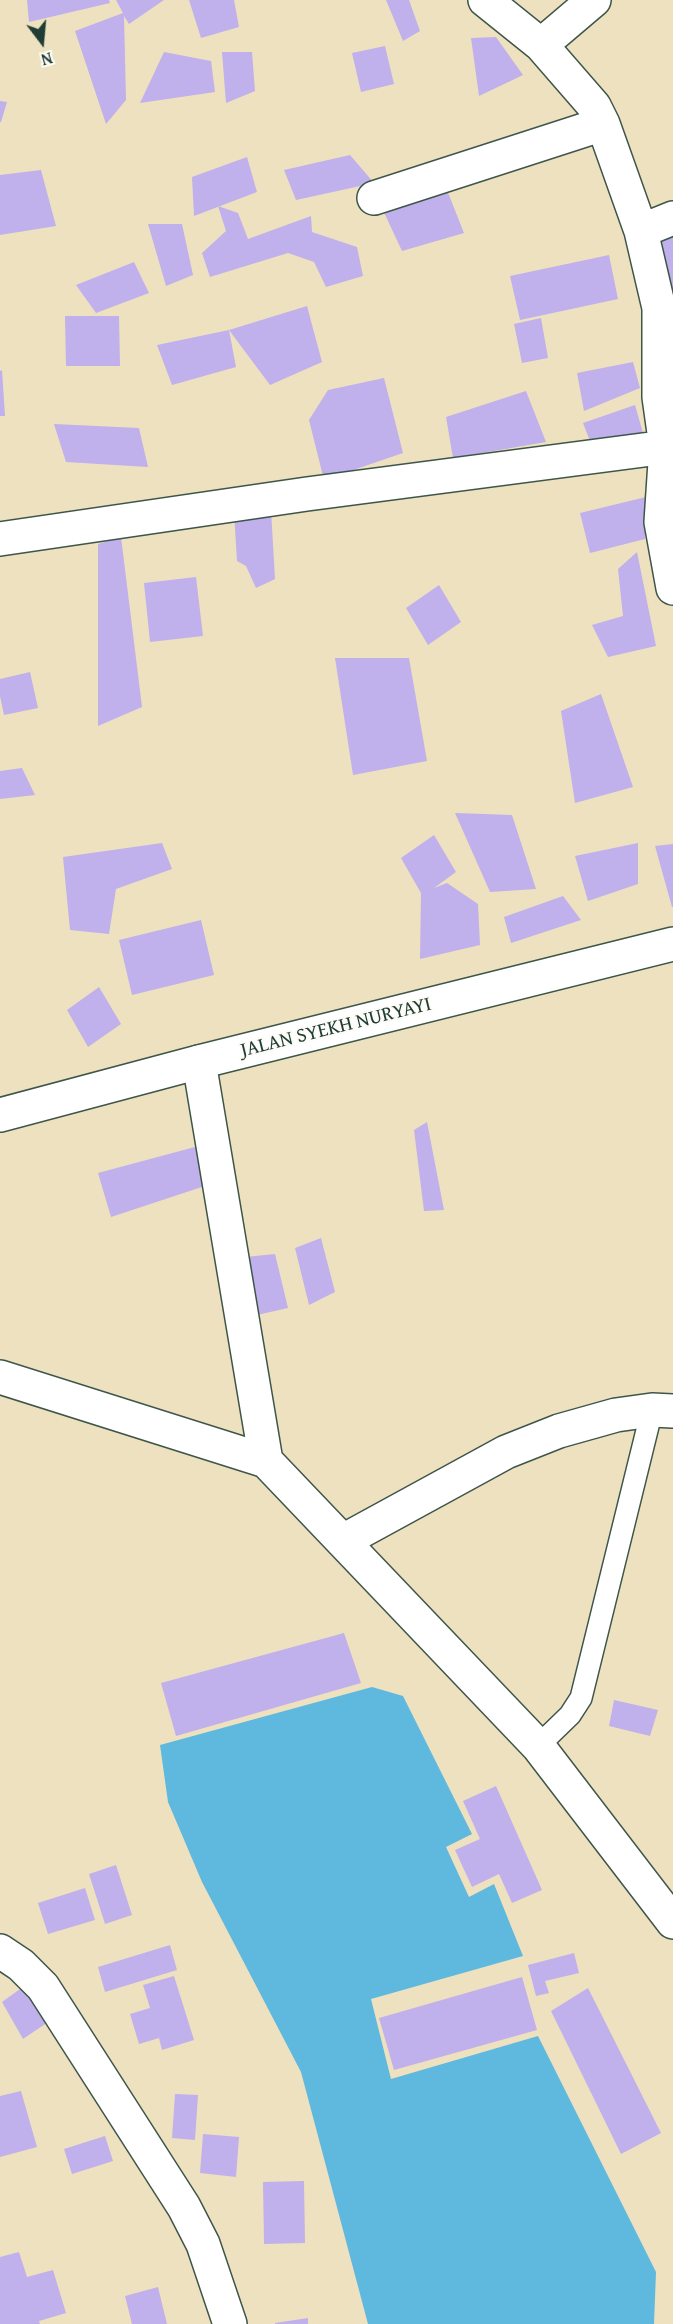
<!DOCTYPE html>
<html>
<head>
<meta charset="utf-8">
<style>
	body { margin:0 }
	#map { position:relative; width:673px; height:2324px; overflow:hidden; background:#eee1c0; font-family:"Gentium Book Plus",serif }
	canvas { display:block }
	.north { position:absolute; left:12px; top:12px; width:60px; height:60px; -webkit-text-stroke:4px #fdfcf7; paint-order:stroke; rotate:164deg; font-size:16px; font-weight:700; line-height:24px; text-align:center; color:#1f3d34 }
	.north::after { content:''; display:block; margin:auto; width:21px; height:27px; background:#1f3d34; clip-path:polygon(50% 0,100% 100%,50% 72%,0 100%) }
</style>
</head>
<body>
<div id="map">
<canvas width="673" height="2324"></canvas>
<div class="north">N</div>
</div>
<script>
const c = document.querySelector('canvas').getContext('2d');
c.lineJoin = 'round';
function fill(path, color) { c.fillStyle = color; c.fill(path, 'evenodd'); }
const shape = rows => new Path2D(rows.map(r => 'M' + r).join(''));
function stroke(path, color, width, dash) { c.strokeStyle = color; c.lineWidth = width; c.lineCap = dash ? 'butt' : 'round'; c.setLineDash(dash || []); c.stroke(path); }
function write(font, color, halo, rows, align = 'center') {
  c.font = font + ' "Gentium Book Plus",serif'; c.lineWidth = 4.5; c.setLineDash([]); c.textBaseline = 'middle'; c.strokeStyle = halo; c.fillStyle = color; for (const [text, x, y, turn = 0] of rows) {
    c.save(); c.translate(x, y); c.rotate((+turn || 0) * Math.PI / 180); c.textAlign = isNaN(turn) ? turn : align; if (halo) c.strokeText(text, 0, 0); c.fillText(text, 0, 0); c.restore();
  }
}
fill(shape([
	[372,1687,403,1696,472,1834,446,1847,469,1897,494,1884,523,1956,371,1999,391,2079,538,2036,656,2272,654,2324,368,2324,301,2072,202,1882,168,1802,160,1745]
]), '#5fb8dd');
fill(shape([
	[27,0,109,0,110,3,29,22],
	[116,0,164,0,129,24,124,16,126,100,106,124,75,31,123,13],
	[189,0,234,0,239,27,201,38],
	[386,0,409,0,420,31,403,41],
	[496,37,523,75,479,96,471,38],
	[385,46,394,84,361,92,352,53],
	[164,52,211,61,215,92,140,103],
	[222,52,252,52,255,91,226,103],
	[0,101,7,102,1,122,0,122],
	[350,155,374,183,296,200,284,170],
	[247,157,257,192,194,216,192,177],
	[41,170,56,226,0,235,0,175],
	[443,180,464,233,402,251,381,206],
	[218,206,238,213,248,239,311,216,312,232,357,247,363,276,326,287,314,262,288,253,210,277,202,253,226,231],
	[148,224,182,224,193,275,166,286],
	[673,231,673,299,650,239],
	[609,255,618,299,520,320,510,276],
	[134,262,149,293,96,313,76,285],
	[307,306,322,362,270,385,229,330,236,367,172,385,157,345,229,330],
	[65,316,119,316,120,366,66,366],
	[541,318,548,358,522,363,514,324],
	[633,362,640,388,584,411,577,373],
	[2,370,5,416,0,416,0,371],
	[384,378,403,453,324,480,309,420,328,390],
	[526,391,546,442,453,458,446,417],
	[635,405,643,433,590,441,583,423],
	[54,424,139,428,148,467,66,462],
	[646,497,645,539,590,553,580,513],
	[271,510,275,579,256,588,246,566,237,561,234,512],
	[121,537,142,707,98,726,98,544],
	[637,552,656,646,608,657,592,625,623,616,618,569],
	[196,577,203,636,150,642,144,583],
	[439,585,461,622,428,645,406,608],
	[335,658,409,658,427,761,353,775],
	[30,672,38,708,4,715,0,696,0,679],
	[601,694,633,787,575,803,561,711],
	[22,768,35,795,0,799,0,771],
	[455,813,512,815,536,889,490,892],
	[434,835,456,872,434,888,447,883,478,904,480,945,420,959,421,893,401,858],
	[162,843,172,869,116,889,109,934,70,930,63,857],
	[638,843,638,884,588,901,575,856],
	[673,844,673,907,672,907,655,846],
	[563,896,581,920,511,943,504,917],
	[201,920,214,975,132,995,119,940],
	[99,987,121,1024,88,1047,67,1010],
	[427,1122,444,1210,424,1211,414,1130],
	[206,1144,214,1183,111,1217,98,1173],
	[321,1238,335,1292,309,1305,295,1248],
	[275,1254,288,1308,257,1315,245,1257],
	[344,1633,361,1683,176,1736,161,1683],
	[614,1700,658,1710,650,1736,609,1726],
	[496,1786,542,1890,512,1903,499,1874,472,1887,455,1850,480,1839,463,1801],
	[116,1865,132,1915,105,1924,89,1874],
	[85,1888,95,1920,48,1934,38,1903],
	[170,1945,177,1970,105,1992,98,1967],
	[574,1953,579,1973,545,1981,549,1993,536,1996,528,1965],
	[174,1976,194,2040,162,2050,159,2038,139,2044,130,2014,150,2008,143,1985],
	[522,1977,537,2030,394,2070,379,2018],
	[34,1979,57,2016,23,2039,2,2002],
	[588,1988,661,2133,621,2154,551,2011],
	[21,2091,37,2147,0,2157,0,2096],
	[175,2094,198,2095,195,2140,172,2138],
	[203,2134,239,2137,236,2177,200,2173],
	[105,2136,113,2161,72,2174,64,2149],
	[304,2181,305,2243,264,2244,263,2182],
	[19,2252,27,2277,53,2270,66,2313,39,2321,40,2324,0,2324,0,2257],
	[158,2287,167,2324,132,2324,125,2296],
	[308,2318,308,2324,275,2324,275,2323]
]), '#c0b0eb');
const service = shape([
	[538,1746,570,1715,581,1698,652,1410]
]);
const minor = shape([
	[485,0,541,45,594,106,603,124,641,231,659,308,659,397,666,447,661,522,673,588],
	[541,45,594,0],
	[374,198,603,124],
	[641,231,673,218],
	[0,539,307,494,673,446],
	[199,1062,266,1461],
	[0,1377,266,1461,538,1746,673,1922],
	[343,1541,506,1452,559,1431,616,1415,652,1410,673,1411],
	[0,1951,21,1965,43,1987,184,2207,203,2244,230,2324]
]);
const secondary = shape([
	[0,1115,199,1062,673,944]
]);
stroke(service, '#3e5649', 24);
stroke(minor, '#3e5649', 36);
stroke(secondary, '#3e5649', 36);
stroke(service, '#fff', 21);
stroke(minor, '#fff', 33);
stroke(secondary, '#fff', 33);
write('20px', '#1f3d34', '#fdfcf7', [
	["JALAN SYEKH NURYAYI",336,1028,-14]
]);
</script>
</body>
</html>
